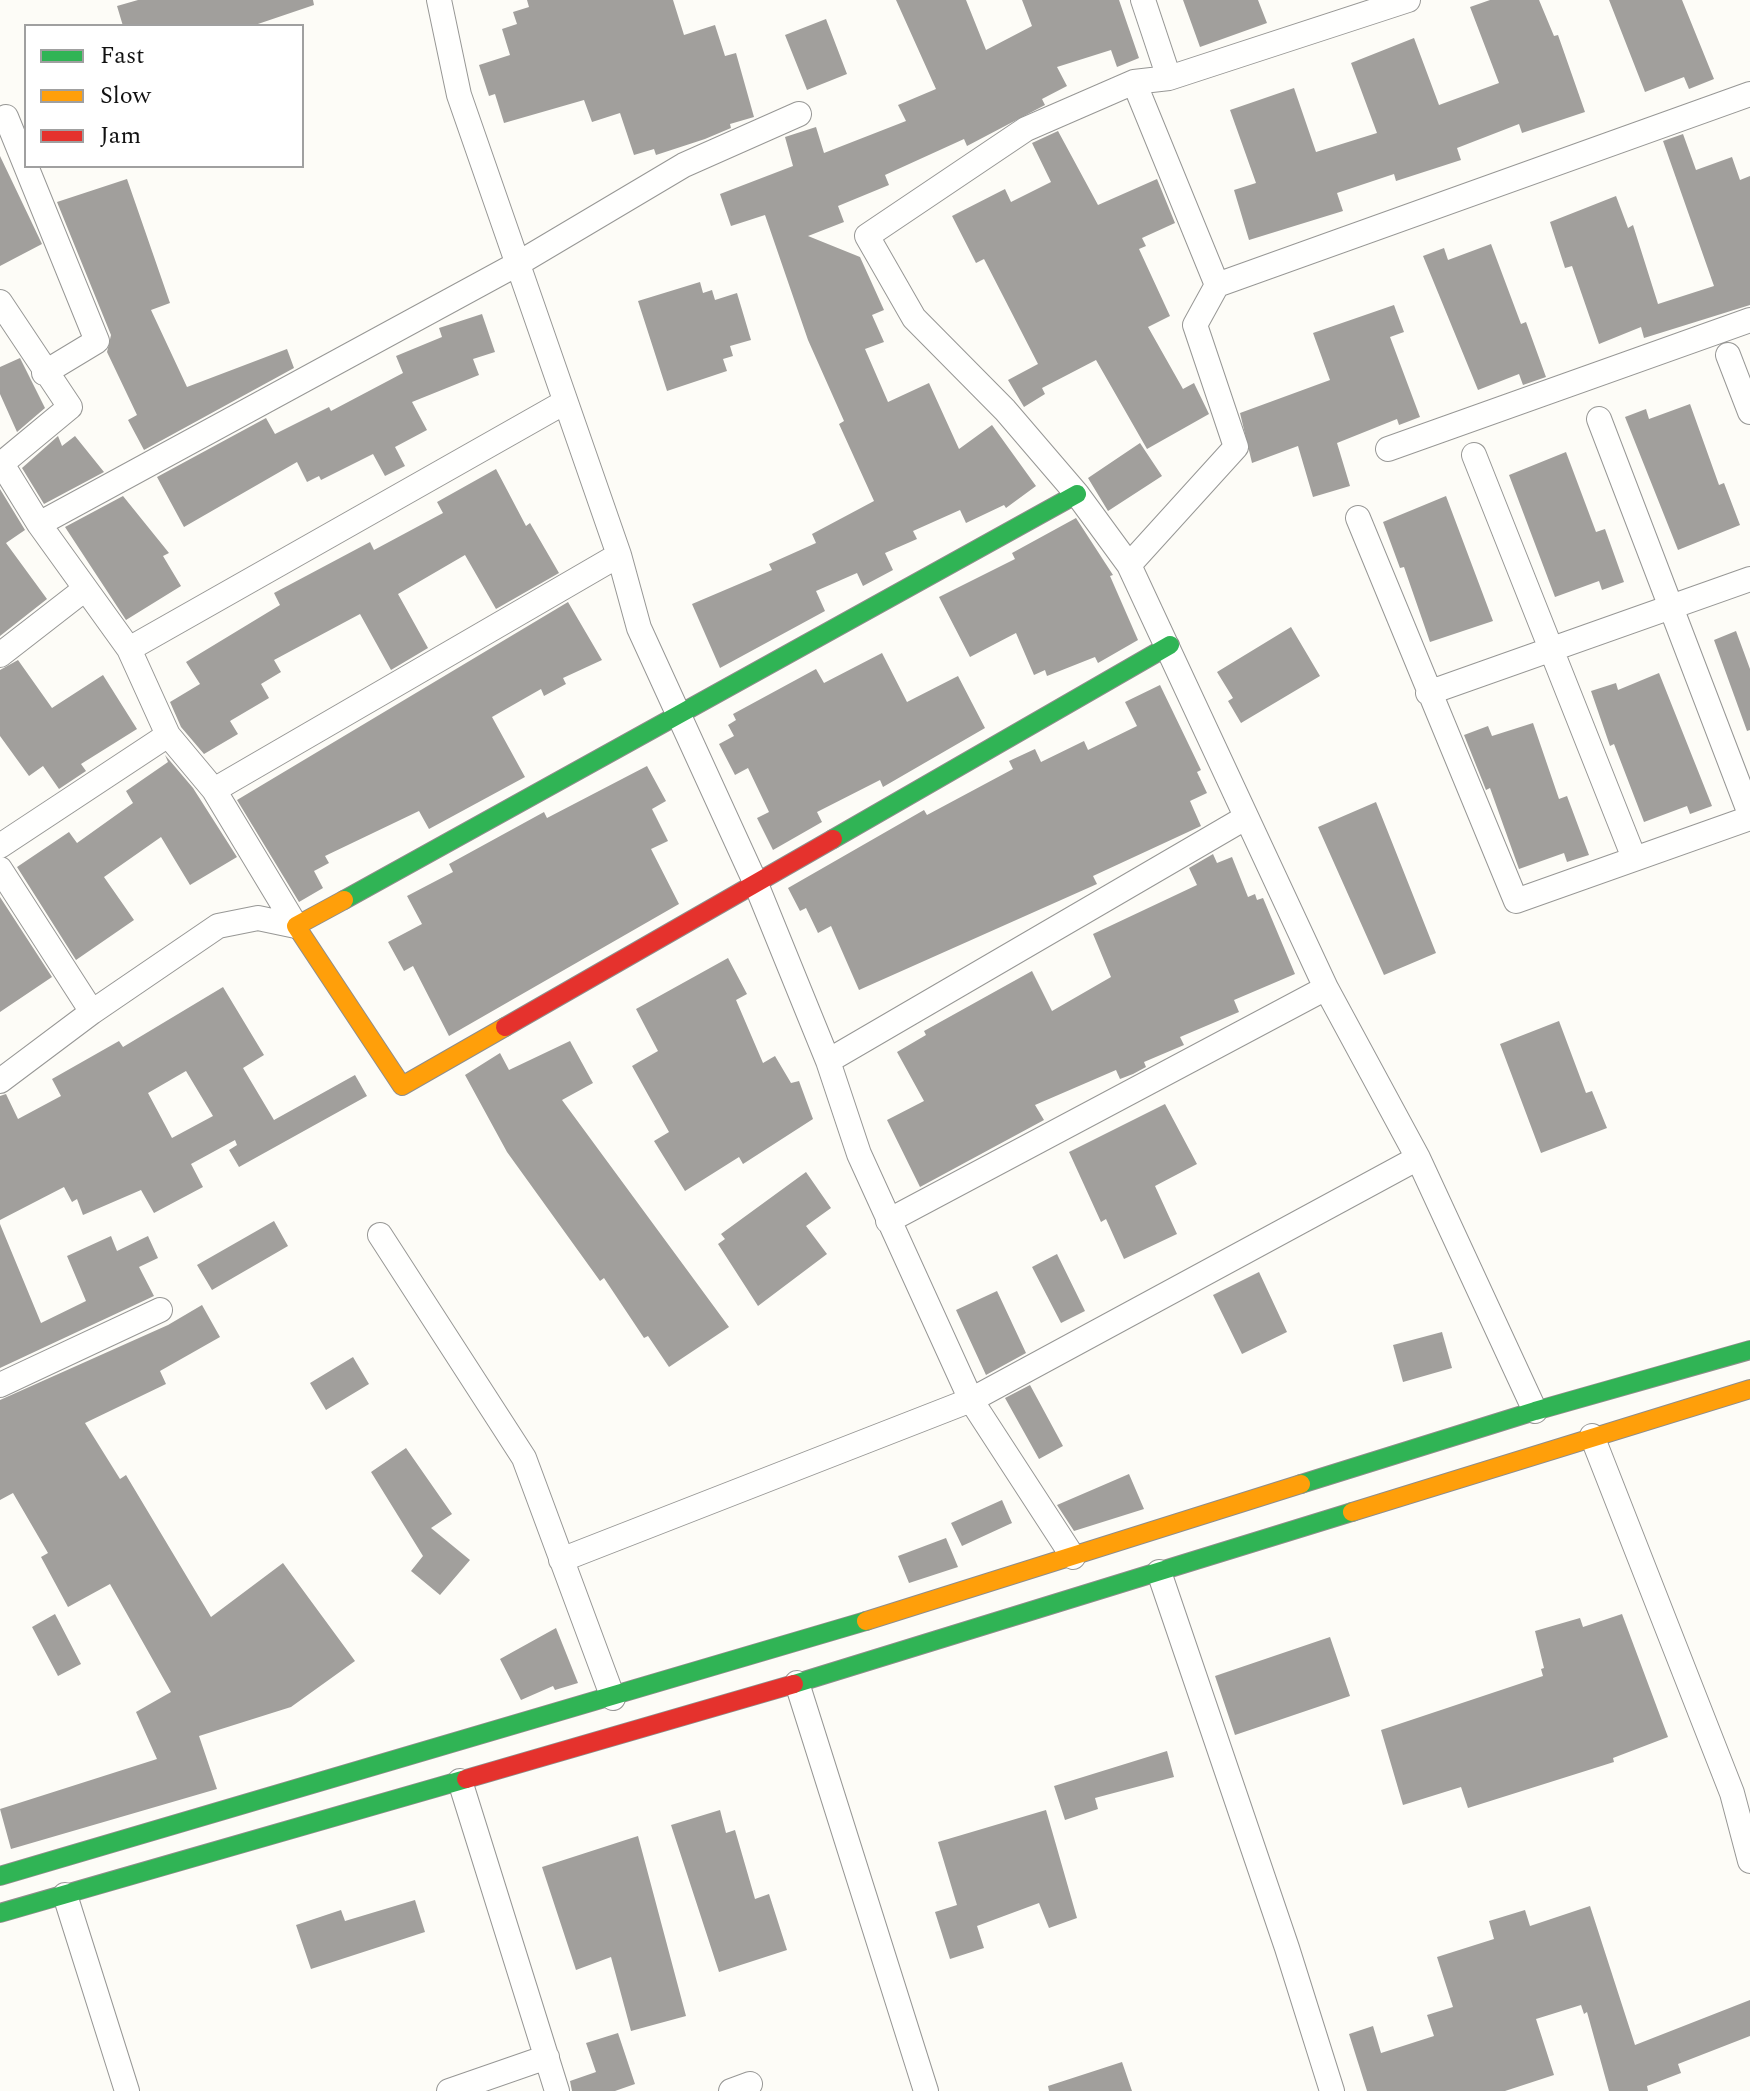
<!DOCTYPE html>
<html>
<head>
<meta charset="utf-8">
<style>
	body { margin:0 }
	#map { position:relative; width:1750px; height:2091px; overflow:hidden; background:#fdfcf7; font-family:Spectral,serif }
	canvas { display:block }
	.legend { position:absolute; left:24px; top:24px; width:280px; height:144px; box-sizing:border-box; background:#fff; border:2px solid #a0a0a0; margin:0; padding:10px 14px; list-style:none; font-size:24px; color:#111 }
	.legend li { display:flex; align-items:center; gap:16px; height:40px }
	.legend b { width:40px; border:2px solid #a0a0a0 }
</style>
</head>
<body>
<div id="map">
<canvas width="1750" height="2091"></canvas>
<ul class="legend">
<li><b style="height:10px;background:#30b455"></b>Fast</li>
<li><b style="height:10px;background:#ff9f0a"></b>Slow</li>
<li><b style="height:10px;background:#e5322d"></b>Jam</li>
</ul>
</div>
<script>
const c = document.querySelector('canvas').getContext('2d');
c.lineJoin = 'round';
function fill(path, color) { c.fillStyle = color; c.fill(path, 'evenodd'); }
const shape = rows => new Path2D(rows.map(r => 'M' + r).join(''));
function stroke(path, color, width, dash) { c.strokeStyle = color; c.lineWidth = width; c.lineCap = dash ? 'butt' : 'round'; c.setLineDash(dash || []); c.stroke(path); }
fill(shape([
	[138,0,313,0,314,5,252,26,123,26,117,6],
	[527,0,673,0,684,35,715,25,725,56,736,53,754,117,730,124,731,128,705,139,656,155,654,149,634,155,620,113,592,122,584,100,504,123,495,94,489,96,479,65,510,55,502,29,517,24,513,12,529,7],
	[896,0,966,0,986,50,1032,26,1022,0,1119,0,1139,58,1117,67,1111,50,1057,67,1067,86,1042,99,1045,105,967,146,964,139,885,175,889,185,838,206,844,222,808,236,860,257,884,310,872,315,884,342,865,349,888,402,929,383,959,449,992,425,1036,486,1006,508,1004,505,966,523,960,510,913,531,917,539,885,553,893,570,863,586,857,573,816,591,825,611,720,668,692,604,772,570,769,564,816,543,812,534,874,501,839,424,844,421,808,340,765,215,731,226,720,194,793,166,785,137,816,127,824,153,906,121,898,105,936,89],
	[1183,0,1258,0,1267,23,1200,47],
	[1490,0,1539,0,1554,36,1558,35,1585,112,1522,133,1519,124,1457,148,1461,160,1396,181,1394,174,1337,193,1343,211,1249,240,1234,190,1256,183,1230,110,1294,88,1316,152,1377,133,1351,63,1414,38,1439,105,1499,83,1470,7],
	[1609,0,1682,0,1714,79,1689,89,1684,77,1645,92],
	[826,19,847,74,807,90,785,35],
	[1058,131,1098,205,1157,179,1175,223,1142,238,1146,246,1139,249,1170,316,1148,327,1183,389,1194,383,1209,414,1147,449,1096,360,1042,388,1045,394,1024,407,1008,380,1038,364,984,259,976,263,952,216,1005,189,1011,202,1051,182,1032,143],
	[1683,134,1696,170,1732,157,1740,180,1750,176,1750,305,1644,338,1641,327,1599,344,1572,266,1565,268,1550,222,1616,196,1628,228,1633,225,1658,304,1714,286,1663,141],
	[0,156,42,244,0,266],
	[127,179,170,303,151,310,187,387,287,349,294,368,144,450,128,420,137,415,107,352,111,335,57,202],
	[1491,244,1521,324,1526,322,1546,377,1523,385,1519,374,1478,390,1423,256,1444,248,1448,260],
	[700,282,703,293,712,290,715,300,737,293,751,340,730,346,733,356,723,359,727,371,667,391,638,301],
	[1394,305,1404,332,1390,337,1420,417,1399,425,1397,419,1337,443,1350,486,1313,497,1298,446,1252,463,1240,413,1330,380,1313,333],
	[482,314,495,352,473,359,479,375,412,402,427,430,395,447,405,466,385,476,373,454,321,480,319,476,307,482,297,462,184,527,157,477,266,418,275,434,329,407,331,411,403,373,396,356,442,337,439,328],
	[20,358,45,408,17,432,0,394,0,367],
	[1690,404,1719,485,1724,483,1740,525,1678,550,1625,417,1646,409,1649,419],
	[58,436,62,446,75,436,104,472,44,504,22,468],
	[1140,443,1162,476,1108,511,1088,478],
	[1566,452,1596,532,1605,529,1624,582,1602,590,1599,581,1555,597,1509,475],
	[496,469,526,526,530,523,559,573,496,609,465,555,398,594,428,648,391,670,360,614,274,660,281,672,261,684,269,698,230,721,238,734,204,754,181,727,170,702,200,684,186,662,280,605,274,593,370,542,374,550,443,513,437,502],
	[0,489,25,530,6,543,47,599,0,636],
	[123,496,169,553,163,556,181,586,126,620,65,527],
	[1446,496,1493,621,1430,642,1404,567,1400,568,1383,522],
	[1076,518,1113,575,1110,576,1138,640,1098,663,1095,657,1047,676,1045,670,1034,675,1016,633,970,657,939,597,1015,559,1012,553],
	[568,602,602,660,563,678,566,684,544,696,541,689,492,717,525,777,429,829,419,811,325,856,329,863,314,871,323,888,299,902,237,800],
	[1291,627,1320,676,1241,723,1228,701,1233,698,1217,672],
	[1736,631,1750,669,1750,730,1747,731,1714,640],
	[882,653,907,702,958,676,985,728,883,787,880,780,817,812,822,822,773,850,757,818,769,812,748,768,735,775,719,744,734,736,728,725,736,720,733,714,816,669,824,683],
	[18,660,52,708,103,675,137,729,81,764,86,771,59,789,43,766,29,776,0,736,0,670],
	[1659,673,1712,806,1690,814,1687,806,1644,822,1614,744,1610,746,1591,691,1616,683,1618,690],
	[1160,685,1201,770,1197,772,1207,793,1190,801,1201,826,1093,876,1097,884,859,990,831,926,818,933,806,908,800,911,788,888,924,810,927,815,1013,769,1009,761,1035,749,1041,762,1084,741,1088,750,1137,726,1125,702],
	[1533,723,1559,799,1567,796,1589,855,1567,862,1564,853,1519,869,1490,788,1486,790,1464,735,1488,726,1492,736],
	[165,755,193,788,237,857,190,885,161,837,104,877,134,920,76,960,17,867,69,832,77,843,133,803,126,791,168,762],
	[647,766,666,801,652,809,668,841,651,849,679,904,449,1036,413,966,404,971,388,942,422,924,407,896,453,872,449,864,544,812,547,818],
	[1376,802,1436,953,1384,975,1318,827],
	[1213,854,1217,863,1232,857,1248,897,1255,894,1257,900,1263,898,1295,974,1234,1000,1239,1012,1180,1037,1184,1045,1144,1062,1146,1067,1133,1074,1120,1079,1116,1070,1035,1105,1044,1120,920,1187,887,1120,924,1101,897,1052,926,1035,924,1031,1032,971,1052,1011,1111,977,1093,934,1197,885,1189,868],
	[0,897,52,977,0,1012],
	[728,958,747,994,736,1000,763,1063,775,1056,791,1083,799,1081,813,1119,743,1164,739,1157,685,1191,654,1141,669,1132,632,1066,658,1051,636,1009],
	[223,987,264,1055,243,1068,274,1120,355,1075,367,1096,239,1167,229,1150,237,1145,235,1140,191,1164,203,1187,154,1213,141,1190,83,1215,77,1199,72,1202,64,1187,0,1220,0,1096,6,1094,18,1119,61,1096,52,1079,119,1041,123,1047],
	[186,1071,213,1116,172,1138,148,1093],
	[1559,1021,1586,1093,1592,1091,1607,1128,1541,1153,1500,1044],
	[570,1041,593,1083,562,1100,729,1327,669,1367,648,1336,644,1338,604,1278,600,1281,507,1152,465,1075,500,1053,509,1070],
	[1165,1104,1197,1164,1155,1186,1177,1234,1124,1259,1106,1219,1101,1222,1069,1152],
	[806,1172,831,1208,806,1226,827,1254,758,1306,718,1244,725,1239,721,1234],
	[274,1221,288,1246,212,1290,197,1265],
	[0,1224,41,1323,86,1301,67,1256,111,1236,117,1251,148,1236,158,1258,139,1267,154,1296,0,1368],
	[1057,1254,1085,1311,1061,1323,1032,1267],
	[1259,1272,1287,1332,1242,1354,1213,1295],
	[997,1291,1026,1353,986,1375,956,1310],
	[202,1305,220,1337,160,1371,166,1384,85,1423,120,1479,126,1475,211,1617,283,1563,355,1661,291,1707,199,1736,217,1789,11,1849,0,1809,157,1759,136,1712,171,1692,110,1584,68,1607,41,1557,48,1553,13,1493,0,1500,0,1400,168,1325],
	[1442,1332,1452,1368,1403,1382,1393,1345],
	[353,1357,369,1384,326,1410,310,1383],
	[1030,1385,1063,1446,1039,1459,1005,1398],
	[406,1448,452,1514,431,1528,470,1560,440,1595,411,1571,423,1556,371,1472],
	[1129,1474,1144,1509,1074,1531,1057,1505],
	[1002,1500,1012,1523,962,1546,951,1523],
	[946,1538,958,1567,909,1583,898,1556],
	[55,1614,81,1664,58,1676,32,1627],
	[1622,1614,1668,1737,1613,1758,1614,1762,1468,1808,1461,1787,1403,1805,1381,1730,1543,1676,1541,1669,1544,1668,1535,1631,1580,1618,1583,1627],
	[556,1628,578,1683,555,1690,553,1686,521,1700,500,1659],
	[1330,1637,1350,1696,1235,1735,1215,1676],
	[1167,1751,1174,1777,1095,1798,1098,1809,1065,1820,1054,1786],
	[720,1810,726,1833,735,1830,755,1899,769,1894,787,1950,719,1972,671,1825],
	[1046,1810,1077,1918,1049,1928,1039,1903,977,1926,984,1948,950,1959,935,1912,957,1905,938,1842],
	[638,1836,686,2016,631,2031,611,1957,576,1970,542,1867],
	[415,1900,425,1932,311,1969,296,1925,341,1910,345,1921],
	[1590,1906,1635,2045,1750,2000,1750,2036,1678,2064,1681,2073,1647,2086,1648,2091,1609,2091,1587,2012,1584,2014,1581,2005,1536,2019,1554,2075,1505,2091,1367,2091,1349,2034,1373,2026,1381,2053,1434,2036,1427,2015,1453,2007,1437,1957,1494,1939,1489,1921,1525,1910,1530,1926],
	[618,2033,635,2084,615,2091,572,2091,570,2081,596,2072,586,2043],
	[1122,2062,1132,2091,1049,2091,1048,2086]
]), '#a19f9c');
const street = shape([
	[439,0,459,95,619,555,639,628,756,884,828,1061,859,1154,971,1400,1073,1557],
	[1143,0,1169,78,1408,0],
	[1169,78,1134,82,1217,285,1750,94],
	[0,120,6,117,97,341,44,373],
	[0,302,70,407,0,465],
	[1728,355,1750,412],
	[1599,419,1750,814],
	[1388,449,1750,320],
	[1474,455,1634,858],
	[1358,518,1516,901,1750,818],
	[39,524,519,263,684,165,799,114],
	[1129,565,1236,447,1195,325,1217,285],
	[129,649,565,402],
	[0,655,85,589],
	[1428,693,1750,579],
	[214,790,619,555],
	[0,846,168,735],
	[0,869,92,1012],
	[1326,988,1418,1158],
	[828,1061,1245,818],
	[0,1081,92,1012,218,926,258,918,296,926,214,790,168,735,129,649,39,524,2,464],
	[888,1221,1326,988,1129,565,1077,494,1005,410,914,318,867,236,1026,129,1134,82],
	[380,1235,524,1458,613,1698],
	[0,1385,160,1310],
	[1592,1436,1732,1793,1750,1861],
	[561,1560,971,1400,1418,1158,1535,1411],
	[1159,1572,1287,1948,1332,2091],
	[797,1683,926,2091],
	[460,1781,557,2091],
	[65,1895,127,2091],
	[449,2091,547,2057],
	[731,2091,750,2084]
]);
const fast = shape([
	[833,839,1170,645],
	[344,900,1077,494],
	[1301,1484,1535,1411,1750,1350],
	[794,1684,1352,1512],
	[0,1876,866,1621],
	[0,1913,466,1779]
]);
const slow = shape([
	[344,900,296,926,402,1086,505,1027],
	[1352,1512,1750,1389],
	[866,1621,1301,1484]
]);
const jam = shape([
	[505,1027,833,839],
	[466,1779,794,1684]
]);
stroke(street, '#979795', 26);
stroke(fast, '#8e8d8b', 20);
stroke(slow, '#8e8d8b', 20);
stroke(jam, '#8e8d8b', 20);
stroke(street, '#fffffe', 24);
stroke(fast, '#30b455', 18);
stroke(slow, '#ff9f0a', 18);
stroke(jam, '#e5322d', 18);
</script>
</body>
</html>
